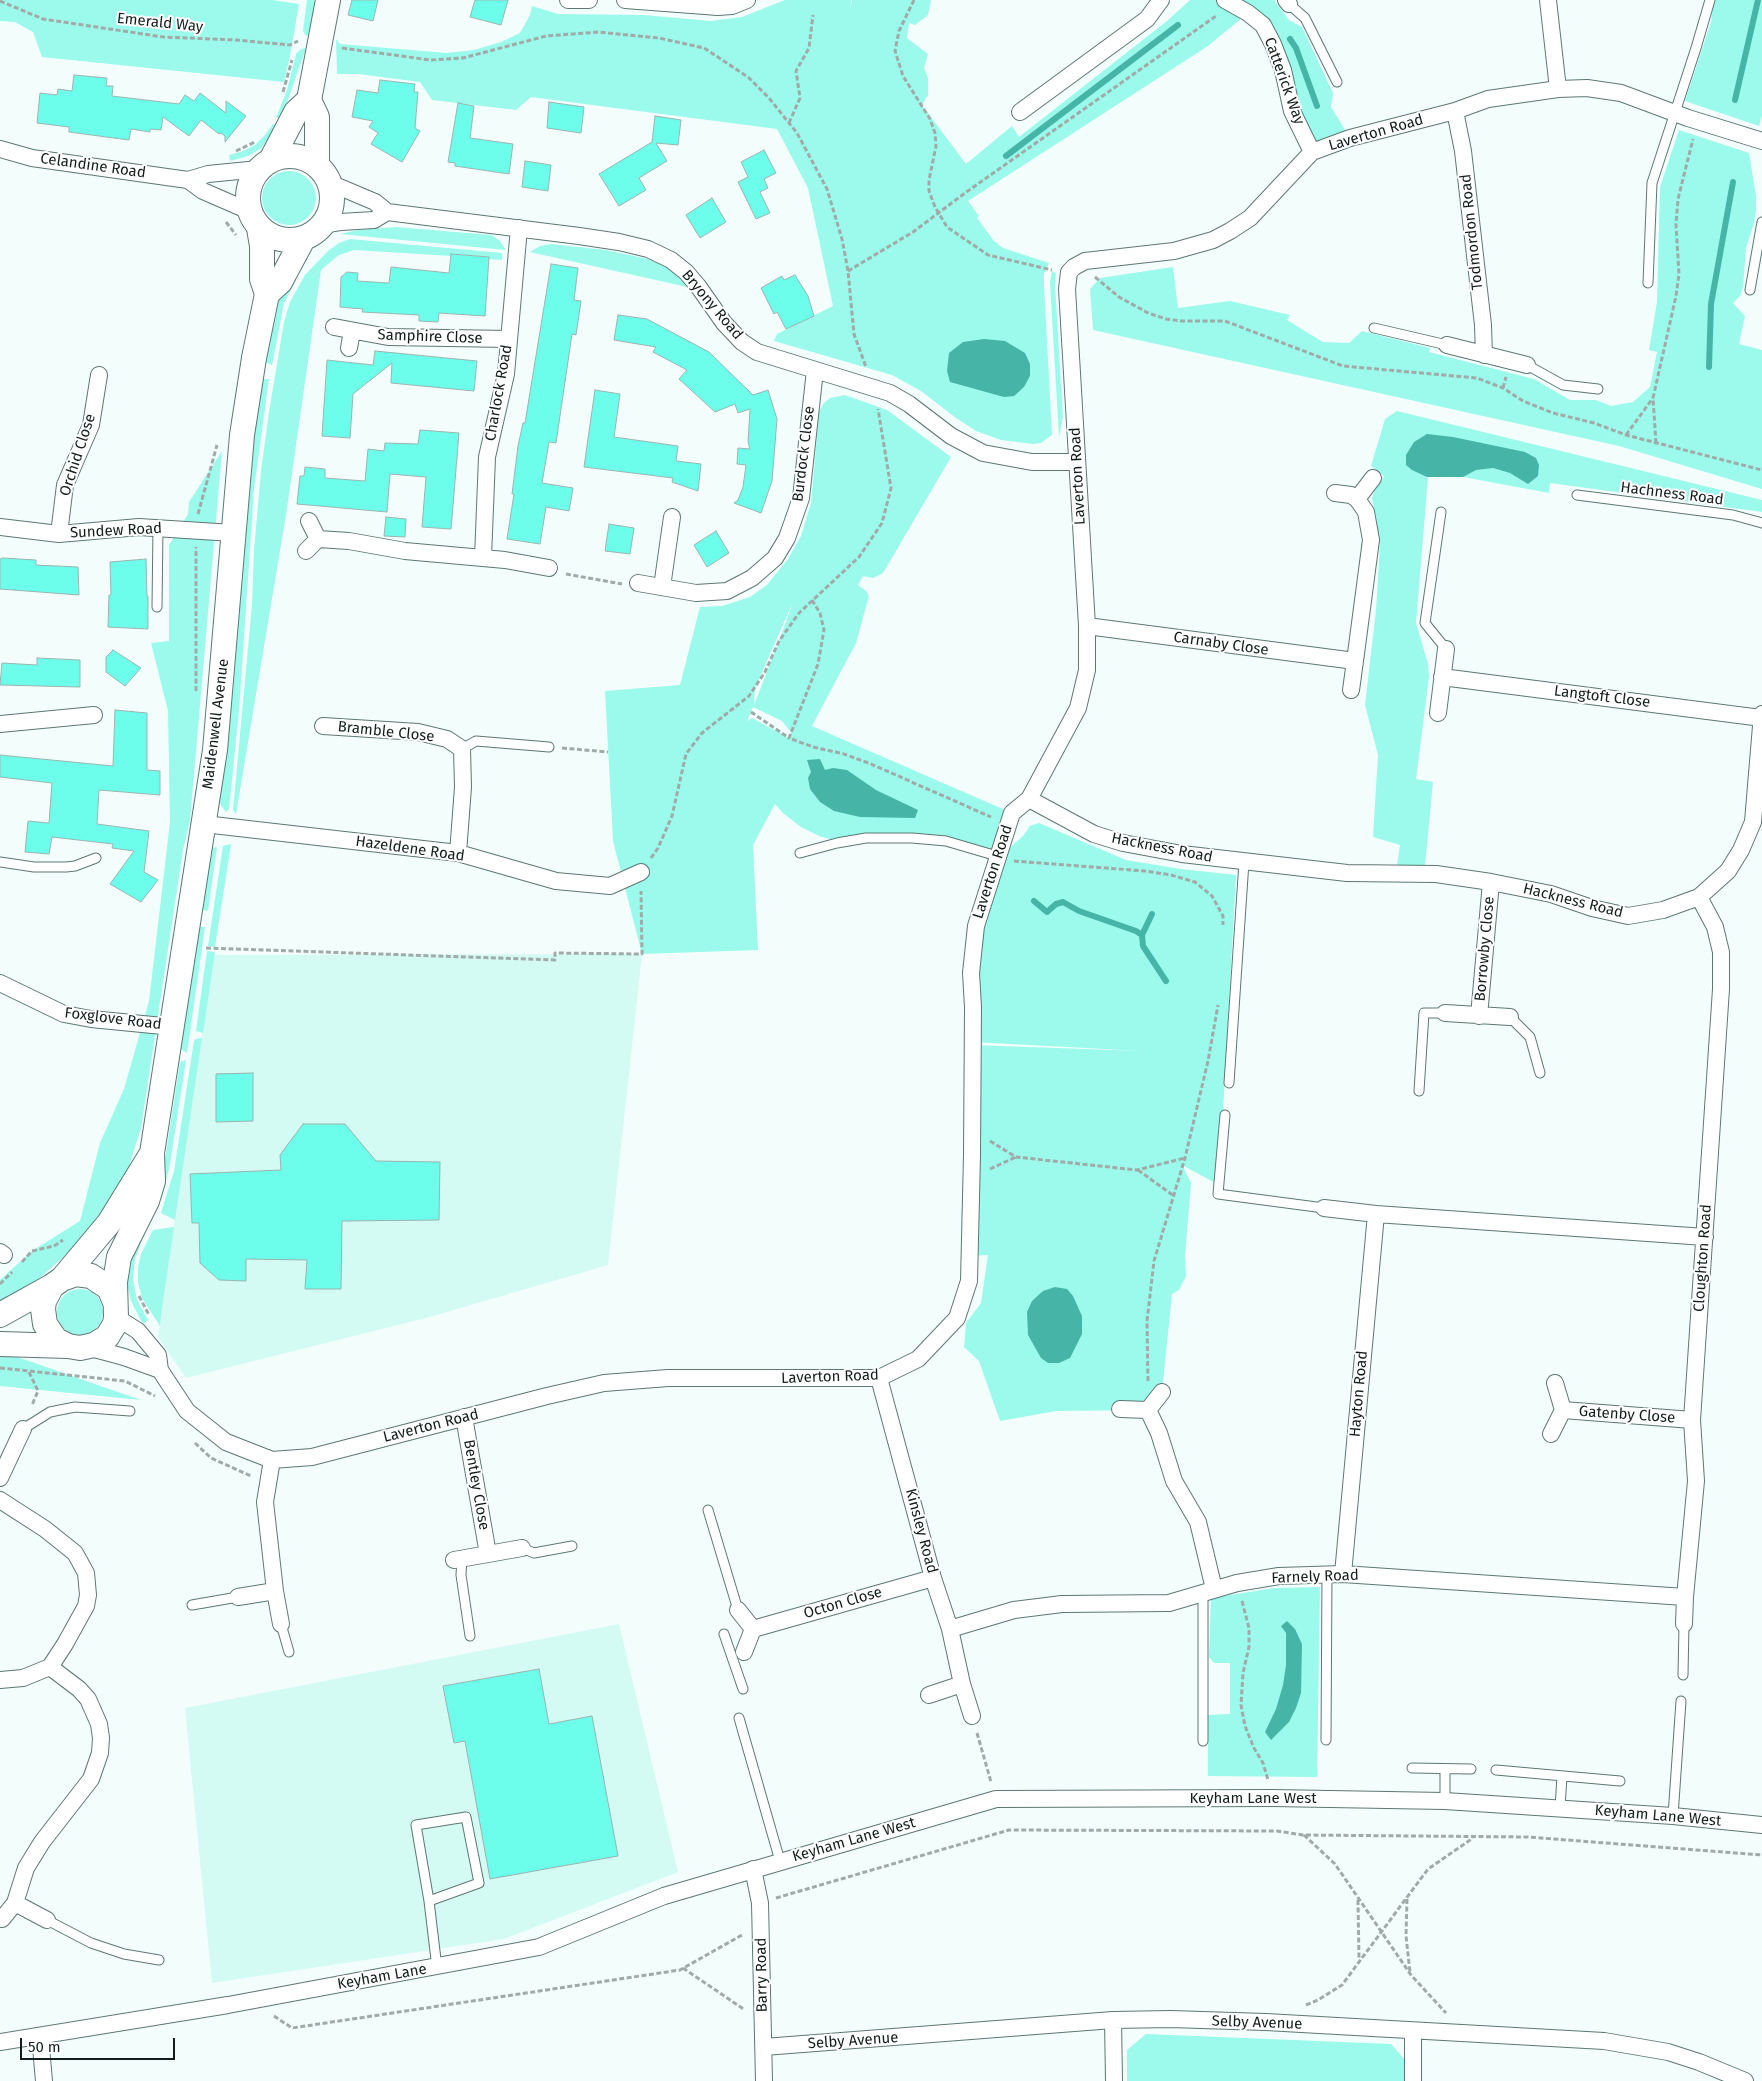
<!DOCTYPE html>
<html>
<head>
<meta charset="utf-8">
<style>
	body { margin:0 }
	#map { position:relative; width:1762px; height:2081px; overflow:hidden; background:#f3fefc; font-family:"Fira Sans",sans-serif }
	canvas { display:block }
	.scale { position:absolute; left:20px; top:2038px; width:155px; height:22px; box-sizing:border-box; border:2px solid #131e1c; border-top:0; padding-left:6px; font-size:15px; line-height:18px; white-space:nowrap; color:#131e1c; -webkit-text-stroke:4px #fff; paint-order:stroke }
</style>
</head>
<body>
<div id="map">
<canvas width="1762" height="2081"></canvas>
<div class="scale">50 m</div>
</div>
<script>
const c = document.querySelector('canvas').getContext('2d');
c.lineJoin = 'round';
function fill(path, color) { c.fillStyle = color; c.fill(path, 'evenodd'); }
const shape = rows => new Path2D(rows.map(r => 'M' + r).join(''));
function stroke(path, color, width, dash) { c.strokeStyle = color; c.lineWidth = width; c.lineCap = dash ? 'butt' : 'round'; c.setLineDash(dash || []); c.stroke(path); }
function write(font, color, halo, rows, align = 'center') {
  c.font = font + ' "Fira Sans",sans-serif'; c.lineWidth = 4; c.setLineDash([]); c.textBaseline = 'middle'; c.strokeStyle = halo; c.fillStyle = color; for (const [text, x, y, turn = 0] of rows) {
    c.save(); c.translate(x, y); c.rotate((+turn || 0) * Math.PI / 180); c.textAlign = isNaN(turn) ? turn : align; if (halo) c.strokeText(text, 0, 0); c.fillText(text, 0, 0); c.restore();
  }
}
fill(shape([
	[642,954,608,1265,426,1318,186,1378,158,1337,213,955],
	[619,1624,678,1872,504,1939,212,1983,185,1708]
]), '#d3faf3');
fill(shape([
	[0,0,272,0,299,4,290,56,284,82,42,57,33,32,15,22,0,21],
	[307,0,313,0,316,3,312,38,305,35,303,31],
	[785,0,851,0,850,8,852,0,931,0,928,15,915,25,909,23,907,38,928,54,924,68,928,78,928,95,922,105,966,164,1012,126,1019,137,1167,21,1190,0,1274,0,1289,20,1302,27,1333,93,1331,107,1350,138,1312,152,1283,70,1248,13,1208,46,968,201,979,216,977,218,994,241,1003,248,1049,263,1044,274,1044,284,1052,435,1041,443,1033,444,1001,440,976,431,956,418,921,391,892,375,774,341,777,334,833,306,808,188,777,129,531,97,516,110,432,100,420,82,358,74,337,74,336,39,340,44,447,53,474,50,501,42,520,33,530,15,532,6,558,14,644,15,711,21,742,17],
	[1713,0,1762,0,1762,115,1759,126,1685,101,1711,22],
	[306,48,282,117,276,118,287,90,296,54,301,49],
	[273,124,278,127,260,149,248,156,230,161,229,155,243,151,255,145,265,135],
	[1679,130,1749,153,1756,196,1756,210,1754,223,1746,248,1743,287,1740,296,1733,303,1745,316,1739,344,1762,350,1762,489,1619,446,1093,330,1090,289,1100,278,1173,267,1178,308,1230,301,1290,315,1287,320,1323,342,1349,343,1362,331,1430,348,1429,352,1534,379,1570,400,1596,400,1611,406,1633,402,1650,387,1657,352,1649,350,1657,302,1660,187],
	'262 198a27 27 0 1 1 54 0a27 27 0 1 1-54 0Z',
	[396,227,491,235,500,241,506,250,340,234,358,230],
	[350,239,502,253,502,260,488,259,488,257,451,254,451,256,354,250,339,255,321,270,286,515,236,814,233,810,252,605,254,550,261,471,269,412,284,322,290,302,305,275,328,251,339,243],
	[551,244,605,250,648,259,671,269,692,288,530,252,540,246],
	[1052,271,1056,273,1055,285,1063,417,1059,437,1050,282],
	[289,278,296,280,284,303,272,365,265,362,277,301],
	[262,379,269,379,254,489,239,711,229,809,226,812,220,804,220,796,235,663,250,465],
	[845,395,887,410,951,457,883,573,873,578,863,576,858,585,866,591,869,596,856,643,812,726,1012,813,996,859,942,839,837,841,819,836,801,827,783,813,775,804,753,845,758,950,642,954,613,841,605,691,680,685,700,607,722,606,750,597,767,585,788,559,801,536,811,503,819,413,823,404,830,398],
	[793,602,779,641,754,705,755,688],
	[753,707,782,721,791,732,789,738,752,718,747,721],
	[1397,411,1762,500,1762,512,1550,483,1549,493,1463,477,1428,477,1416,623,1428,664,1429,677,1416,779,1433,782,1425,865,1397,865,1400,845,1373,837,1378,755,1365,705,1376,610,1380,545,1372,498,1375,490,1384,476,1371,466,1385,419],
	[222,451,190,820,183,850,141,1128,124,1182,80,1242,22,1294,0,1308,0,1280,32,1251,80,1221,100,1143,124,1089,149,1001,170,822,168,711,151,643,169,641,169,545,188,514,189,502],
	[1039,823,1126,860,1181,869,1236,875,1219,1185,1182,1165,1191,1183,1185,1255,1186,1276,1179,1290,1172,1294,1162,1392,1148,1410,1056,1411,1000,1421,979,1361,964,1347,966,1323,981,1303,988,1255,970,1256,972,1045,1142,1051,972,1042,972,969,997,859,1023,836,1030,826],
	[231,844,215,947,208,946,223,846],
	[217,847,208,911,202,910,212,848],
	[200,927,205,927,187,1053,181,1049],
	[207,951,215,952,203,1033,196,1031],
	[202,1038,175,1220,161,1213,174,1171,194,1041,196,1039],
	[186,1060,170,1164,163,1194,156,1210,150,1208,160,1179,166,1153,180,1062],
	[174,1227,161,1316,160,1326,142,1298,138,1283,138,1268,141,1254,153,1230],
	[137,1232,144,1235,135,1259,133,1280,137,1300,148,1320,143,1324,131,1301,127,1283,127,1268],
	'57 1312a23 23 0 1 1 46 0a23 23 0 1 1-46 0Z',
	[0,1351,141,1400,0,1386],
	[1320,1587,1317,1777,1208,1776,1208,1715,1230,1714,1230,1663,1214,1663,1209,1657,1211,1598,1274,1588],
	[1146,2034,1391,2044,1405,2060,1405,2081,1127,2081,1127,2050]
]), '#9bfaec');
fill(shape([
	[984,339,1005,341,1025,353,1030,364,1030,376,1024,387,1014,396,1004,397,950,382,947,371,949,353,963,342],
	[1427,434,1453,437,1525,452,1536,458,1539,465,1538,476,1528,484,1510,473,1493,468,1476,470,1463,477,1427,477,1412,470,1406,465,1406,455,1414,442],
	[820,759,825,770,833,768,847,770,876,790,918,810,915,818,860,817,834,811,820,802,810,789,808,778,811,772,807,760],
	[1055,1287,1067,1289,1073,1296,1082,1316,1082,1334,1070,1358,1059,1363,1048,1363,1041,1358,1028,1335,1027,1312,1032,1301,1043,1291],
	[1287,1621,1295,1629,1302,1644,1301,1693,1296,1708,1289,1722,1271,1740,1265,1732,1276,1709,1283,1685,1286,1665,1286,1633,1281,1626]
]), '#46b5a7');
stroke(shape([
	[1290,39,1296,48,1317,106],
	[1735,100,1758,0],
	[1006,156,1178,25],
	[1709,367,1711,304,1733,182],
	[1034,901,1047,912,1056,904,1063,902,1079,911,1136,931,1142,935],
	[1152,914,1142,935,1143,946,1166,981]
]), '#46b5a7', 6);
const building = shape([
	[352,0,378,0,373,21,348,15,352,0],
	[475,0,508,0,501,25,470,17,475,0],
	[74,75,107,78,106,86,113,86,112,96,179,104,185,95,194,101,200,93,226,113,226,101,246,116,225,142,225,136,221,133,219,134,201,120,189,136,163,117,161,130,150,129,150,132,131,129,129,140,69,132,69,127,37,123,40,93,57,95,58,89,72,91,74,75],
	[380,80,415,84,414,92,418,92,415,128,420,131,402,162,371,144,378,133,369,127,373,121,352,117,357,90,378,93,380,80],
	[549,102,584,107,581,133,547,128,549,102],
	[458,103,474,106,470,138,513,144,509,174,455,166,455,163,448,162,458,103],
	[655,116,681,120,678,145,656,143,667,161,639,178,646,190,619,206,599,174,652,142,655,116],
	[764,150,776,173,764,179,768,188,760,192,770,213,756,219,738,182,748,177,741,162,764,150],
	[525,161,551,165,548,191,522,187,525,161],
	[712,198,726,222,700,238,686,215,712,198],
	[451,254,489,257,485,316,439,313,438,322,419,321,419,315,362,312,363,309,340,307,341,277,347,272,358,273,357,281,389,283,391,267,449,273,451,254],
	[551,264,578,268,574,300,581,301,576,335,572,334,556,443,549,442,542,483,573,488,569,511,546,507,540,544,507,539,514,494,512,494,518,446,523,423,525,423,551,264],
	[795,275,808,296,814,316,786,329,777,312,774,314,761,288,782,276,784,280,795,275],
	[618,315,647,319,709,352,753,395,768,390,777,419,772,481,761,513,734,503,738,500,743,487,746,465,737,464,738,448,750,449,748,442,750,409,738,413,735,404,715,412,679,379,687,370,653,352,656,347,614,340,618,315],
	[375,351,477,361,474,391,391,383,392,363,353,394,350,438,322,436,327,360,373,365,375,351],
	[595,390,620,394,614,437,678,446,676,461,701,464,698,491,672,482,673,478,584,467,595,390],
	[420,430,459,433,451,529,422,527,426,477,390,474,387,512,297,504,300,476,304,476,305,467,325,469,325,478,365,481,368,449,384,451,385,443,418,444,420,430],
	[386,517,406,519,405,537,384,536,386,517],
	[609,524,634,528,630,554,605,551,609,524],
	[716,531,729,553,707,567,694,545,716,531],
	[3,558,36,560,36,565,78,567,79,595,0,589,0,559,3,558],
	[146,559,147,596,148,596,148,629,108,627,109,595,111,595,110,562,146,559],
	[113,650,141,668,125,686,106,672,106,657,113,650],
	[37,658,80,660,80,687,0,685,2,663,37,665,37,658],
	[115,710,147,713,147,770,160,771,160,795,99,790,97,824,149,831,144,872,158,880,141,902,110,884,134,851,112,848,113,844,52,837,49,854,25,852,28,821,49,823,52,783,0,777,0,755,113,766,115,710],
	[253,1073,253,1121,216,1122,216,1074,253,1073],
	[303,1124,345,1124,376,1161,440,1162,439,1220,342,1221,341,1289,305,1289,307,1260,246,1259,246,1281,219,1280,200,1263,199,1223,192,1223,190,1174,281,1170,280,1155,303,1124],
	[539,1669,549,1724,592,1716,618,1856,490,1879,465,1741,454,1743,443,1686,539,1669]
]);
fill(building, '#6cfeeb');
stroke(building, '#99b5b0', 1);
const lane = shape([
	[1289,4,1305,18,1337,82],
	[1648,283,1652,183,1696,48,1710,0],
	[1750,290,1762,222],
	[1374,328,1447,345],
	[1527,365,1563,385,1598,389],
	[1577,495,1733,515,1762,523],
	[1441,512,1425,623,1446,649],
	[157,607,158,528],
	[462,749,476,741,549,747],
	[800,853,837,843,866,838,912,838,946,841,997,856],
	[0,862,34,867,66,867,75,866,96,858],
	[1510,1017,1530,1037,1540,1073],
	[1229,1083,1244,862],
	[1419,1091,1424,1013,1445,1013],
	[1225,1115,1218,1194,1324,1208],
	[23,1429,50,1412,75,1407,130,1411],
	[708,1510,738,1610],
	[522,1548,534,1553,572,1546],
	[462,1558,461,1575,470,1636],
	[1203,1593,1203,1741],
	[192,1605,238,1597],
	[281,1624,289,1652],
	[724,1634,743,1689],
	[1683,1675,1684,1624],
	[739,1718,780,1861],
	[1326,1740,1327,1574],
	[1412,1768,1471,1769],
	[1445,1769,1445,1801],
	[1496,1770,1620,1781],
	[1560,1808,1562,1776],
	[1673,1816,1681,1701],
	[429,1901,479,1883,466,1817,416,1825,429,1901,437,1968],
	[47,1920,91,1943,124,1954,159,1960]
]);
const street = shape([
	[568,0,589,0],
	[625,0,718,7,732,6,747,0],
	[1225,0,1248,13,1263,25,1273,44,1283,70,1292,111,1312,152],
	[1286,0,1289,4],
	[1548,0,1558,89],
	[1455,111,1463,151,1483,325,1484,355],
	[1020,112,1147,19,1161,0],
	[0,149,32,158,188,180,208,174,259,169],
	[188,180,203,191,249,211],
	[330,183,375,202,387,212,579,236,619,242,648,249,671,260,686,272,698,286,724,323,742,342,757,352,890,393,909,404,951,436,983,453,1032,462,1077,462],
	[322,225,340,222,374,220,387,212],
	[334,327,388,337,509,339],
	[1447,345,1527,365],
	[349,348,352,331],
	[1335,493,1351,495,1357,499,1373,478],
	[0,527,59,534,139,527,233,533],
	[59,534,65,485,91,425,99,375],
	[318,539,349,541,405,551,505,560,549,568],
	[306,551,318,539,309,521],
	[483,558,487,457,506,374,519,228],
	[638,583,696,593,727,591,752,578,775,558,787,538,801,498,815,370],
	[662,587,672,517],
	[1087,626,1355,661,1371,540,1366,512,1357,499],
	[1442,677,1762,718],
	[1351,690,1355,661],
	[1438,713,1446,649],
	[0,724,94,715],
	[323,726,418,732,447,739,462,749,463,787,458,853],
	[1029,799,1094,834,1123,843,1182,854,1347,873,1436,874,1491,882,1551,894,1592,908,1628,916,1663,910,1699,897,1728,871,1741,850,1753,822,1762,714],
	[204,824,458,853,556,881,610,886,641,872],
	[0,983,64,1014,91,1019,173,1027],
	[1445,1013,1510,1017],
	[1479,1016,1491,882],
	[1324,1208,1376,1214,1705,1237],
	[0,1252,4,1255],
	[116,1317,138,1331,158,1355,160,1370,187,1411,226,1442,272,1460,312,1457,547,1396,604,1383,668,1378,879,1378,918,1359,957,1318,969,1281,972,1155,973,1007,971,973,976,926,1012,813,1029,799,1078,708,1087,670,1087,626,1067,289,1069,272,1074,267,1085,261,1174,251,1213,240,1230,231,1250,218,1312,152,1350,138,1455,111,1488,99,1558,89,1587,88,1621,93,1688,118,1762,141],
	[87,1347,124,1357,160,1370],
	[879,1378,933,1578,950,1629,962,1684,972,1716],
	[1162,1392,1148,1410,1159,1433,1174,1481,1198,1522,1214,1589],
	[1120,1409,1148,1410],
	[1563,1410,1692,1420],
	[464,1417,488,1554],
	[1551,1434,1563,1410,1555,1383],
	[272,1460,265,1502,275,1591,281,1624],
	[0,1478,23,1429],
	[0,1500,45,1529,75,1553,86,1573,88,1595,86,1606,65,1644,50,1667],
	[454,1560,522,1548],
	[1343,1574,1376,1214],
	[238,1597,275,1591],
	[738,1610,753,1629,744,1652],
	[1684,1624,1685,1597,1696,1481,1692,1420,1721,989,1721,952,1715,927,1699,897],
	[753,1629,933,1578],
	[950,1629,1014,1610,1062,1604,1169,1603,1237,1583,1279,1576,1343,1574,1685,1597],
	[0,1680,23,1678,50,1667,79,1689,88,1699,99,1724,101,1738,100,1753,91,1779,42,1842,26,1868,15,1903,2,1919],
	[929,1695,962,1684],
	[753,1869,760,1903,764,2081],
	[15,1903,47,1920],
	[1113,2020,1114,2081],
	[40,2036,44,2081],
	[0,2042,228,2005,539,1947,664,1896,996,1799,1272,1798,1445,1801,1673,1816,1762,1825],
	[764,2047,1113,2020,1170,2019,1266,2022,1604,2041,1668,2052,1699,2062,1745,2081],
	[1413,2081,1413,2031]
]);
const secondary = shape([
	[309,100,317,117,317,165],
	'248 198a42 42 0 1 1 84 0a42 42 0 1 1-84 0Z',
	[271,160,296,112,309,100,328,0],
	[267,294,280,282,303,239],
	[62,1279,76,1274,91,1276,109,1288,115,1302],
	[52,1286,44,1301,43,1309,45,1324,56,1340,68,1346,80,1348,94,1345,107,1337,115,1324,116,1317,115,1282,119,1257,147,1201,153,1181,152,1153,215,750,242,435,254,358,267,294,262,279,262,246,259,228],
	[0,1315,52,1286,62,1279,109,1223,152,1153],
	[0,1344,68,1346]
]);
stroke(lane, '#5d7773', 11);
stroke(street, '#5d7773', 18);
stroke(secondary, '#5d7773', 26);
stroke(shape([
	[914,0,899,31,895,51,903,76,930,119,935,133,936,146,929,180,929,191,935,207,947,227,988,255,1052,270],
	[0,1,43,19,163,37,236,40,290,45,298,41],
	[342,48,430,60,463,58,546,36,599,32,659,38,704,48,748,77,769,98,797,133,827,189,842,239,848,271,854,334,866,367],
	[283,92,292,60],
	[789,123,800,98,796,71,809,48,813,15],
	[236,151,255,142],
	[226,222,236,235],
	[848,271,913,232,965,193,1216,16],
	[1095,277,1119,297,1148,313,1166,319,1181,321,1225,321,1343,366,1477,378,1503,388,1523,401,1553,413,1594,423,1626,435,1762,470],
	[1503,388,1506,377],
	[1626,435,1653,398],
	[1656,443,1653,398,1676,296,1679,274,1676,225,1678,199,1693,139],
	[198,514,217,445],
	[566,574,622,584],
	[812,600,820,613,824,630,818,664,789,738,813,747,844,754,871,764,991,817],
	[196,691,196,547],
	[751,712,789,738],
	[562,748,608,752],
	[651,858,658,848,672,816,686,754,702,733,749,696,765,672,779,641,799,613,859,557,882,523,891,488,878,409],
	[1014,861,1145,871,1171,875,1195,882,1212,896,1223,916,1223,925],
	[206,948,555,960,555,953,642,954,641,891],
	[990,1141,1016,1157,1137,1170,1185,1158],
	[990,1169,1016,1157],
	[1138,1170,1174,1196],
	[22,1262,32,1251,54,1246,63,1240],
	[0,1284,12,1272],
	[139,1296,149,1315],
	[0,1368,125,1381,155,1396],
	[29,1372,38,1391,32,1405],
	[1148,1381,1147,1321,1154,1261,1185,1158,1208,1061,1218,1005],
	[195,1443,211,1458,251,1476],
	[1242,1601,1249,1628,1249,1647,1243,1673,1241,1705,1245,1726,1254,1748,1263,1763,1268,1780],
	[977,1733,991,1782],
	[1304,1835,1335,1864,1411,1975,1446,2013],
	[776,1898,1009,1830,1277,1831,1303,1835,1528,1837,1762,1855],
	[1407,1899,1406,1936,1410,1972],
	[1358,1900,1359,1959],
	[683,1968,745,2010],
	[1306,2005,1318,2000,1342,1985,1428,1869,1473,1838],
	[274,2016,292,2028,680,1970,742,1935]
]), '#a0aba9', 3, [5, 2.5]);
stroke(lane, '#fff', 9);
stroke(street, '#fff', 16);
stroke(secondary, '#fff', 24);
write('15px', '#131e1c', '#fff', [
	["Emerald Way",160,23,6],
	["Catterick Way",1284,81,70],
	["Laverton Road",1376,133,-16],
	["Celandine Road",93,166,8],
	["Todmordon Road",1472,232,-96],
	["Bryony Road",712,305,50],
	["Samphire Close",430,337,2],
	["Charlock Road",499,393,-80],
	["Burdock Close",804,454,-83],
	["Orchid Close",78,455,-72],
	["Laverton Road",1078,476,-93],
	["Hachness Road",1672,494,7],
	["Sundew Road",116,531,-3],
	["Carnaby Close",1221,644,8],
	["Langtoft Close",1602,697,7],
	["Maidenwell Avenue",216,724,-83],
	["Bramble Close",386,732,6],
	["Hackness Road",1162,848,11],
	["Hazeldene Road",410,849,8],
	["Laverton Road",993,872,-72],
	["Hackness Road",1573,901,14],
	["Borrowby Close",1485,949,-85],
	["Foxglove Road",113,1019,7],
	["Cloughton Road",1703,1258,-86],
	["Laverton Road",830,1377,-2],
	["Hayton Road",1359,1394,-85],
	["Gatenby Close",1627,1415,4],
	["Laverton Road",431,1426,-14],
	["Bentley Close",476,1485,80],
	["Kinsley Road",921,1531,75],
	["Farnely Road",1315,1577,-2],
	["Octon Close",843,1603,-16],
	["Keyham Lane West",1253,1799],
	["Keyham Lane West",1658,1816,5],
	["Keyham Lane West",854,1840,-16],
	["Barry Road",762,1975,-91],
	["Keyham Lane",382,1977,-10],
	["Selby Avenue",1257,2023,2],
	["Selby Avenue",853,2041,-4]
]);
</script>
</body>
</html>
